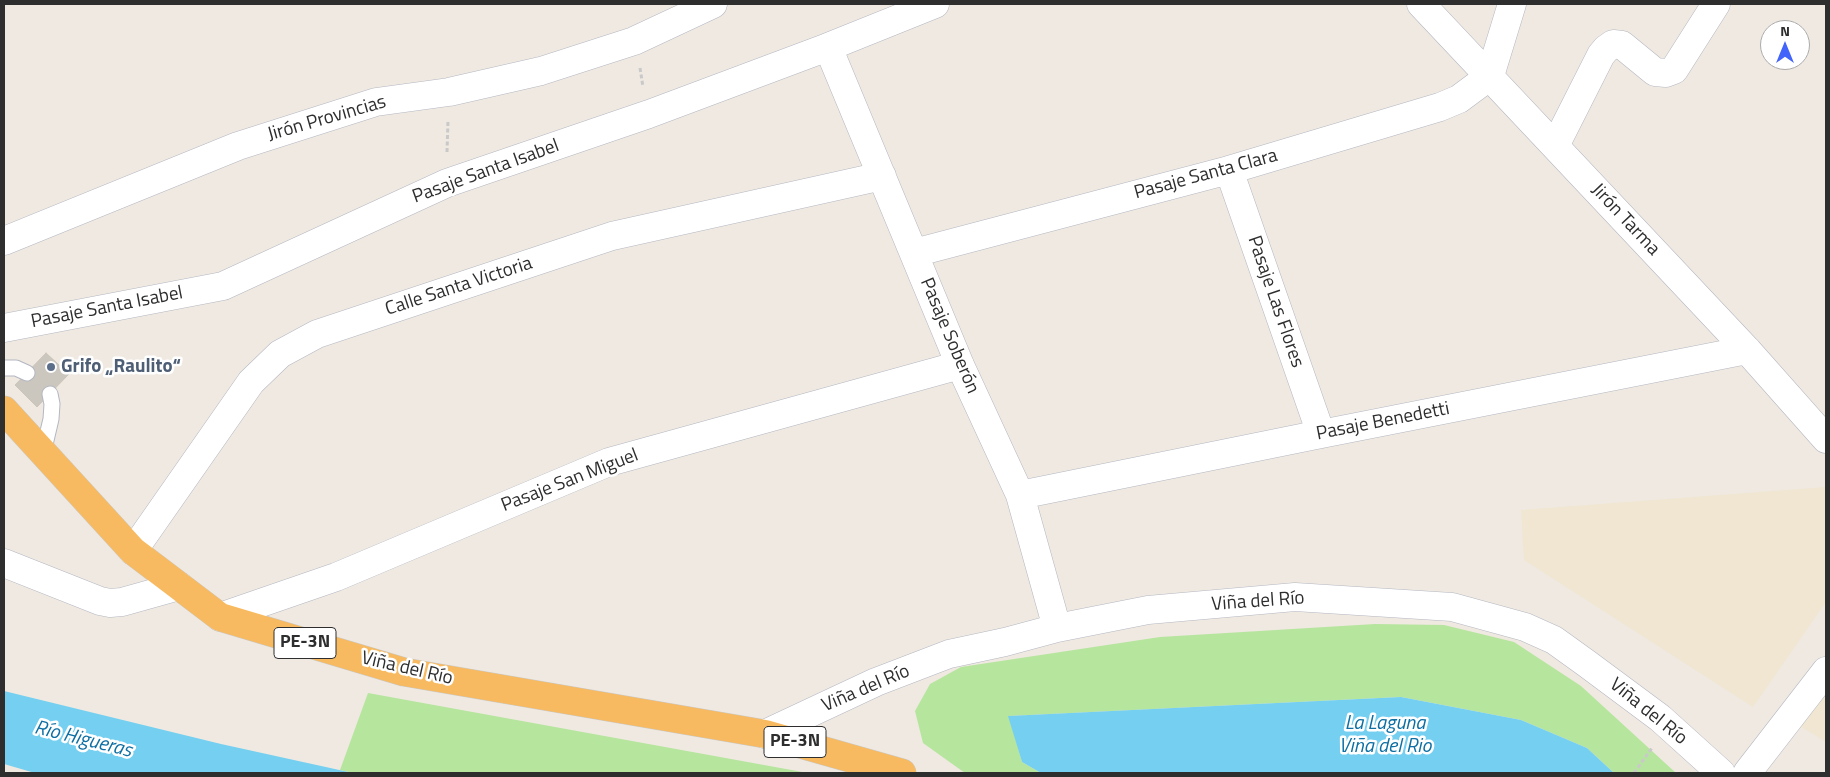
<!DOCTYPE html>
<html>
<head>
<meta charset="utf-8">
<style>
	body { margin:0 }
	#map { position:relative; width:1830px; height:777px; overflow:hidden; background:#efe9e1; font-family:"Titillium Web",sans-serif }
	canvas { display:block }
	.frame { position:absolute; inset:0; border:5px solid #2e2e2e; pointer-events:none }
	.north { position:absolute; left:1760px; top:20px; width:50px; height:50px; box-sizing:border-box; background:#fff; border:1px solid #ababab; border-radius:50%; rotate:0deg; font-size:14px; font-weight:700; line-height:20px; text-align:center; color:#2e2e2e }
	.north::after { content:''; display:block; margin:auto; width:18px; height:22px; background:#4264fb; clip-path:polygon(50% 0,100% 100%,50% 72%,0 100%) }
</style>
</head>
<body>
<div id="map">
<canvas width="1830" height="777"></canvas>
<div class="frame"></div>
<div class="north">N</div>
</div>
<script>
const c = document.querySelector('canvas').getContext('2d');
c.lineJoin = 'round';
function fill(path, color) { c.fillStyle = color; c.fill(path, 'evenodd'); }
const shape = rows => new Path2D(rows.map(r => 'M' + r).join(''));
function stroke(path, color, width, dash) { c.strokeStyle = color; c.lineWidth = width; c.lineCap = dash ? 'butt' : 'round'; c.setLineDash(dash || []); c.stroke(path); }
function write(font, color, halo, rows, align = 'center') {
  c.font = font + ' "Titillium Web",sans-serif'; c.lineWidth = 5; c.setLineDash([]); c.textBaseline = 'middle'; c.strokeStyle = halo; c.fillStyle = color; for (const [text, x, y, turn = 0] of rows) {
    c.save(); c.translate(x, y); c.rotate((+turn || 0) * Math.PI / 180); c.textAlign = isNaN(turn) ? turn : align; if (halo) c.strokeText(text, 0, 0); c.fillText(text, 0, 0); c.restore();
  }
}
fill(shape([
	[1826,487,1826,602,1753,707,1524,560,1521,510],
	[1826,684,1826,742,1795,723]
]), '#f0e6d1');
fill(shape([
	[1375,624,1444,625,1514,642,1581,686,1676,773,1614,773,1587,748,1521,720,1401,697,1009,716,1022,762,1041,773,965,773,923,743,915,711,930,684,961,667,1160,637],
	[368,693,808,773,353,773,340,770]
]), '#b6e59e');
fill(shape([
	[4,691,221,744,353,773,35,773,4,764],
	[1401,697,1521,720,1587,748,1614,773,1041,773,1022,762,1008,716]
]), '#75cff0');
const building = shape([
	[46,353,69,374,37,407,15,385,46,353]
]);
fill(building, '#cbc7bf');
stroke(building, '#cbc5ba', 1);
const service = shape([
	[4,368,16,368,27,373],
	[43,453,51,419,52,404,50,394]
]);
const minor = shape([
	[1421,4,1747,350,1826,439],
	[828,47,960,365,1020,495,1057,628],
	[1555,146,1601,55,1606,49,1613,44,1622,45,1655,72,1666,73,1674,70,1716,4],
	[1229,170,1321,434],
	[914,253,1229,170,1440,107,1459,99,1490,76,1512,4],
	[4,328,223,286,447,183,649,114,828,47,935,4],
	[1020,495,1321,434,1747,350],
	[133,551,251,382,280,354,317,334,612,236,882,176],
	[4,563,100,601,110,603,122,602,179,586],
	[220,617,336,577,609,462,960,365],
	[765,734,876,682,949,654,1005,642,1057,628,1148,610,1295,597,1452,607,1525,627,1554,640,1586,663,1660,718,1721,773],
	[1747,773,1826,671]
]);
const tertiary = shape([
	[4,241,238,146,376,102,449,92,541,71,634,41,713,4]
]);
const trunk = shape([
	[4,410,133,551,220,617,404,672,765,734,902,773]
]);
stroke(service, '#b4b7c1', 17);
stroke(minor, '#b4b7c1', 29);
stroke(tertiary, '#b4b7c1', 29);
stroke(trunk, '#c9c9c9', 29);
stroke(shape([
	[640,68,643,87],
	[447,152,448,121],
	[1634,773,1652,748]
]), '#c9c9c9', 3, [4, 2.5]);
stroke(service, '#fff', 15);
stroke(minor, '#fff', 28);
stroke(tertiary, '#fff', 28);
stroke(trunk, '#f8ba60', 28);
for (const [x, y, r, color] of [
	[51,367,5,"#5c6f8a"]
]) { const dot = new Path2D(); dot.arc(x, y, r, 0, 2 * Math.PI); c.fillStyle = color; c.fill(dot); stroke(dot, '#fff', 2); }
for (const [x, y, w] of [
	[305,643,62],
	[795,742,62]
]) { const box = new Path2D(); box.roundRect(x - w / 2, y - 15.5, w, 31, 4); c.fillStyle = '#fff'; c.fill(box); stroke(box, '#2e2e2e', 1); }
write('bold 18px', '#2e2e2e', null, [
	["PE-3N",305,643],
	["PE-3N",795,742]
]);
write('19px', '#2e2e2e', '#fff', [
	["Jirón Provincias",327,119,-16],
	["Pasaje Santa Isabel",486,172,-20],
	["Pasaje Santa Clara",1206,175,-15],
	["Jirón Tarma",1625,220,47],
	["Calle Santa Victoria",459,287,-18],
	["Pasaje Las Flores",1275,302,71],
	["Pasaje Santa Isabel",107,308,-11],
	["Pasaje Soberón",949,336,67],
	["Pasaje Benedetti",1383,422,-11],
	["Pasaje San Miguel",570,481,-21],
	["Viña del Río",1258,602,-4],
	["Viña del Río",407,669,13],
	["Viña del Río",866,689,-23],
	["Viña del Río",1648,712,39]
]);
write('bold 19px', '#4e5e75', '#fff', [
	["Grifo „Raulito“",61,367]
], 'left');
write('italic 20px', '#0d6fa3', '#fff', [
	["La Laguna",1385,724],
	["Viña del Rio",1385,747],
	["Río Higueras",83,740,14]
]);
</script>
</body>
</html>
